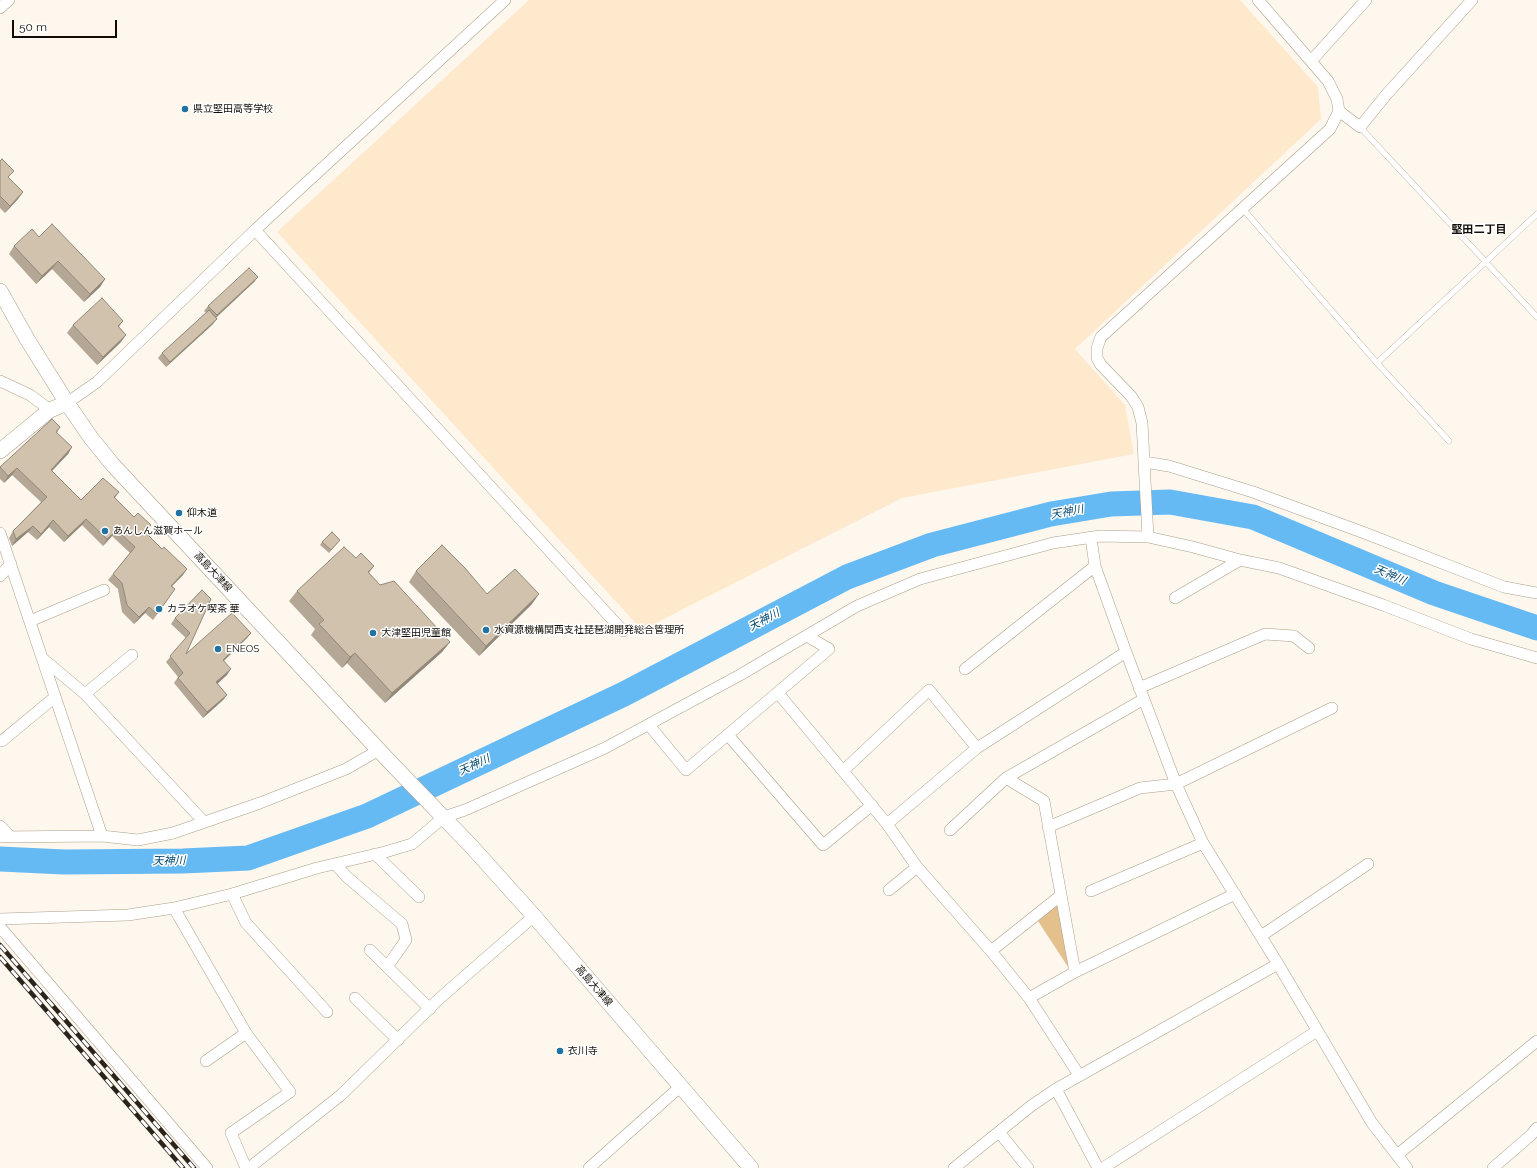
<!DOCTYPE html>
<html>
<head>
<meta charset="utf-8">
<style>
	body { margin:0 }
	#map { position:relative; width:1537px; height:1168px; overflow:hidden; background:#fdf7ee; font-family:Raleway,sans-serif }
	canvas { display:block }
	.scale { position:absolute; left:12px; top:20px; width:105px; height:18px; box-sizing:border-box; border:2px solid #110c05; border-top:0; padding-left:5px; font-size:12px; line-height:14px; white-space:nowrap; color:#110c05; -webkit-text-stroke:3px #fff; paint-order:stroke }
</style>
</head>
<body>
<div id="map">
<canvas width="1537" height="1168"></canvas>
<div class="scale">50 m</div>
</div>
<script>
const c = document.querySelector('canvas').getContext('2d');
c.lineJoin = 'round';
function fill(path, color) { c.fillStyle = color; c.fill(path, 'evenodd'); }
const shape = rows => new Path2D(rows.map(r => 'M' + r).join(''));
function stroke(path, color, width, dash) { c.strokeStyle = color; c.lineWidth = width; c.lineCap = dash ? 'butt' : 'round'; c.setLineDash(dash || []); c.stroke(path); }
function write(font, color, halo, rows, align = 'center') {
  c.font = font + ' Raleway,"Noto Sans JP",sans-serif'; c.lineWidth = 3; c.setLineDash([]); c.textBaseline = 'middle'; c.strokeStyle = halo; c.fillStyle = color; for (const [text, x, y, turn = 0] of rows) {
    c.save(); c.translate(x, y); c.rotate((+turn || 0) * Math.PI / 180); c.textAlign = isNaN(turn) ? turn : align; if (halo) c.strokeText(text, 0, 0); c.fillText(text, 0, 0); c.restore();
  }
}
fill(shape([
	[529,0,1240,0,1318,87,1321,119,1075,349,1125,405,1134,454,902,498,642,630,277,232]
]), '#fee9cd');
fill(shape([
	[1057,904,1070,970,1038,921]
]), '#e4c08c');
stroke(shape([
	[0,859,64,862,183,861,248,858,367,816,624,694,847,577,932,545,1051,514,1111,504,1170,502,1253,517,1434,593,1537,628]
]), '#66baf3', 25);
const service = shape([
	[1360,127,1537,317],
	[1243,209,1377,363,1449,441],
	[1377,363,1537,214]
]);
const minor = shape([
	[1258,0,1328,81,1337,99,1339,111],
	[0,8,9,0],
	[1312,60,1366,0],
	[255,230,623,631],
	[0,381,30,395,50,410],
	[67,403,97,382,255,230,505,0],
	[1144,462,1169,466,1253,492,1362,532,1504,587,1537,593],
	[0,533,102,836],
	[1148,537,1142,423,1138,407,1131,396,1101,365,1097,358,1097,348,1101,337,1330,129,1339,111,1360,127,1386,95,1472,0],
	[1091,538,1095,566,1126,652,1176,784,1203,843,1278,964,1372,1123,1407,1168],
	[0,576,11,564],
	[1175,598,1240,560],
	[30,621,104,590],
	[42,658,85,694,204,822],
	[965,669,1095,566],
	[1139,688,1265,634,1294,636,1309,648],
	[778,693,887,824,917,867,991,951,1029,998,1079,1075],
	[85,694,132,655],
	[649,725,686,770,829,649,807,636],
	[728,735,823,845,872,805],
	[2,741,55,697],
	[843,771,929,690,977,748],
	[887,824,977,748,1126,652],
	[0,826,11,837],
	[1048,827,1140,788,1176,784,1332,708],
	[950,830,1006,778],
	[0,837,102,836,138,840,173,833,260,803,346,769,379,750],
	[375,854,419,897],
	[335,864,347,877,402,924,406,940,387,967],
	[889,890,917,867],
	[1091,891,1203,843],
	[232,894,246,923,327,1012],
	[174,908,246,1033,290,1092,231,1133,246,1168],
	[0,919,128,915,174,908,232,894,317,868,385,852,412,844,444,817,465,810,605,748,740,675,857,606,920,579,1053,543,1100,536,1148,537,1193,547,1240,560,1279,568,1383,605,1471,639,1537,658],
	[0,927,207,1168],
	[1261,936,1368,864],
	[370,950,430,1009],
	[991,951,1060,896],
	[1075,972,1044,801,1006,778,1144,699],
	[355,998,398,1040],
	[1029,998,1075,972,1235,894],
	[206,1061,246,1033],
	[1056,1089,1098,1168],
	[999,1132,1028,1168],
	[1397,1155,1537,1041],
	[249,1168,341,1095,440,998,534,916],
	[589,1168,681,1086],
	[954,1168,1031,1106,1056,1089,1278,964],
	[1103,1168,1317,1031],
	[1493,1168,1531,1135,1537,1128]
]);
const secondary = shape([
	[0,291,27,339,67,403,91,438,113,465,389,761,472,847,534,916,751,1168],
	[0,451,50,410,67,403]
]);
stroke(service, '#ad9e8a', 6);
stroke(minor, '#ad9e8a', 12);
stroke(secondary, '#ad9e8a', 16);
stroke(service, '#fff', 5.5);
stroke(minor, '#fff', 11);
stroke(secondary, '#fff', 15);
const rail = shape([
	[0,945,194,1168],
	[0,957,183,1168]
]);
stroke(rail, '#2a241d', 4.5);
stroke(rail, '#fff', 3, [9]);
fill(shape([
	[0,161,9,178,23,192,18,199,5,213,0,208],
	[39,237,105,279,100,287,84,302,52,269,36,284,9,254,14,246],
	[258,277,254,282,216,318,213,324,166,367,158,358,162,353,206,313,204,311,208,306],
	[123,321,119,327,126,335,120,343,97,365,67,333,73,325],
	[60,427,57,433,72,447,68,454,52,471,81,500,119,492,115,498,147,532,146,533,183,575,172,586,175,589,153,620,145,613,134,624,122,612,118,589,108,580,130,553,112,536,103,546,82,525,64,542,49,527,37,540,28,532,12,546,9,538,13,531,41,502,12,475,4,483,0,479,0,467],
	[340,540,329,553,320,545,322,542],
	[374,566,369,573,380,585,450,642,442,652,385,703,347,663,342,668,311,635,315,629,289,601,297,591],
	[416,571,487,594,532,604,479,656,409,582],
	[202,590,186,654,251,633,247,638,224,661,227,675,217,683,227,695,223,700,203,718,174,683,178,677,166,662,186,638,171,624,175,618]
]), '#b4a795');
fill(shape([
	[23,192,18,199,5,213,10,206],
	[58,261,52,269,36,284,42,276],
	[258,277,254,282,213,320,217,315],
	[105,279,100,287,84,302,90,294],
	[217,319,213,324,166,367,170,362],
	[126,335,120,343,97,365,103,357],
	[72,447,68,454,46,477,51,470],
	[17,468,12,475,4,483,8,476],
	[86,519,82,525,64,542,68,536],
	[53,520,49,527,37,540,41,534],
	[33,526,28,532,12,546,16,539],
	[117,530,112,536,103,546,107,539],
	[187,569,183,575,166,592,171,586],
	[539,594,532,604,479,656,486,646],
	[149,607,145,613,134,624,139,617],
	[251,633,247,638,219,665,223,660],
	[450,642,442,652,385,703,392,693],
	[355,653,347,663,342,668,350,657],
	[231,669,227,675,213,688,216,682],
	[227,695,223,700,203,718,207,712]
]), '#928879');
const building = shape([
	[2,159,14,171,8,177,23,192,10,206,0,196,0,161,2,159],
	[52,224,105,279,90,294,58,261,42,276,14,246,32,229,39,237,52,224],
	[249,268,258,277,217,315,208,306,249,268],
	[102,298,123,321,118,326,126,335,103,357,73,325,102,298],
	[209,310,217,319,170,362,162,353,209,310],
	[52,419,60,427,56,432,72,447,51,470,81,500,103,478,119,492,114,497,134,517,138,513,151,525,145,532,162,549,164,547,187,569,171,586,175,589,157,614,149,607,139,617,127,605,122,583,113,574,135,547,117,530,107,539,86,519,68,536,53,520,41,534,33,526,16,539,13,531,47,497,17,468,8,476,0,467,52,419],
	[332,532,340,540,331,550,322,542,332,532],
	[442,545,465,568,487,594,515,569,539,594,486,646,416,571,442,545],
	[344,547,356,558,361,553,374,566,368,572,380,585,394,581,450,642,392,693,355,653,350,657,319,624,324,620,297,591,344,547],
	[202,590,211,599,186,654,232,613,251,633,223,660,231,669,216,682,227,695,207,712,178,678,183,673,170,656,190,633,175,618,202,590]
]);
fill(building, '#d1c2ad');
stroke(building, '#928879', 1);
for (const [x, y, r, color] of [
	[185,109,4,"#2072a3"],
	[179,513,4,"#2072a3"],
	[105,531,4,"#2072a3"],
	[159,609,4,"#2072a3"],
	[486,630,4,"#2072a3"],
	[373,633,4,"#2072a3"],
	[218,649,4,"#2072a3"],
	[560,1051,4,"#2072a3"]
]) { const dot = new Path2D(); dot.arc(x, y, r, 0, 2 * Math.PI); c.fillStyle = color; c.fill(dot); stroke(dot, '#fff', 1.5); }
write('10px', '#110c05', '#fff', [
	["県立堅田高等学校",193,109],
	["仰木道",187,513],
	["あんしん滋賀ホール",113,531],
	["カラオケ喫茶 華",167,609],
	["水資源機構関西支社琵琶湖開発総合管理所",494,630],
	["大津堅田児童館",381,633],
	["ENEOS",226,649],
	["衣川寺",568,1051]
], 'left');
write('10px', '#110c05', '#fff', [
	["高島大津線",213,572,47],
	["高島大津線",594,986,49]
]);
write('bold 11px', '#110c05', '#fff', [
	["堅田二丁目",1479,230]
]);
write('italic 11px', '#064a6f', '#fff', [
	["天神川",1067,512,-10],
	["天神川",1390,575,23],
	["天神川",764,620,-28],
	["天神川",474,765,-25],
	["天神川",169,861,-1]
]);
</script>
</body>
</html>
